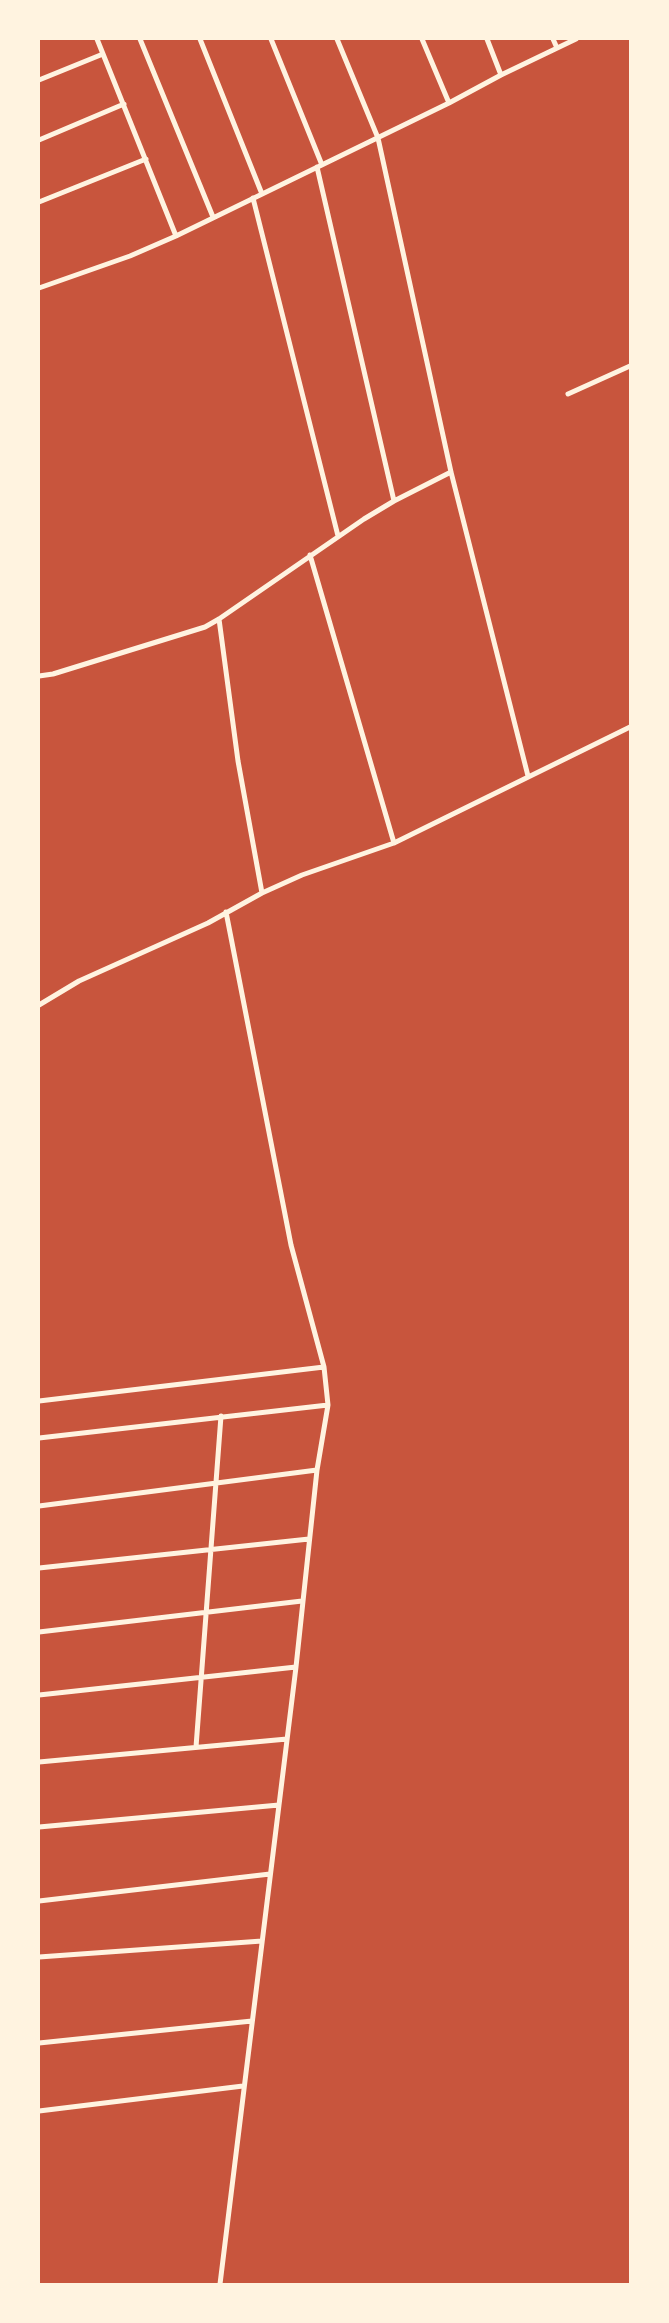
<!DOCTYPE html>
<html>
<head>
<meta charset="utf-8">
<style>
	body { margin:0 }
	#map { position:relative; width:669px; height:2323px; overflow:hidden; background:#c8553d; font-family:Arial,sans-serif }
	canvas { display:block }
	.frame { position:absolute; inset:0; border:40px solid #fff3e0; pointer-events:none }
</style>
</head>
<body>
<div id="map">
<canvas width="669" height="2323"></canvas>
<div class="frame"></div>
</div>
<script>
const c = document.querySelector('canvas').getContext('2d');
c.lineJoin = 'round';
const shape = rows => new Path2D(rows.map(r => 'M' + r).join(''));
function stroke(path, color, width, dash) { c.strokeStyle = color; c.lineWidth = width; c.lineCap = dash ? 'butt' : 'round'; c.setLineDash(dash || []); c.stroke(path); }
stroke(shape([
	[97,39,176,236],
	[140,39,213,217],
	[200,39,262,194],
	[271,39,322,165],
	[337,39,378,138,451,472,528,776],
	[422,39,449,103],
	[487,39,501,75],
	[553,39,557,48],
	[39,80,103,54],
	[39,140,124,104],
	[317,167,394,501],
	[253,198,338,536],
	[39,202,146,159],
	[39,288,130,256,176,236,449,103,501,75,576,39],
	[568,394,630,366],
	[310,555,394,843],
	[219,619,238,761,262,893],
	[39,676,53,674,205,627,219,619,364,519,394,501,451,472],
	[39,1005,79,981,208,923,262,893,302,875,394,843,630,727],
	[39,1401,324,1367],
	[39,1438,328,1405],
	[39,1506,317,1470],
	[39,1568,309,1539],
	[39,1632,302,1601],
	[39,1695,296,1667],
	[196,1747,221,1416],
	[39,1762,287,1739],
	[39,1827,279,1805],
	[39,1901,270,1874],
	[39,1957,262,1941],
	[39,2043,252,2021],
	[39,2111,243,2086],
	[220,2284,296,1667,317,1470,328,1405,324,1367,291,1245,226,912]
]), '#fff3e0', 5);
</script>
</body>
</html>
